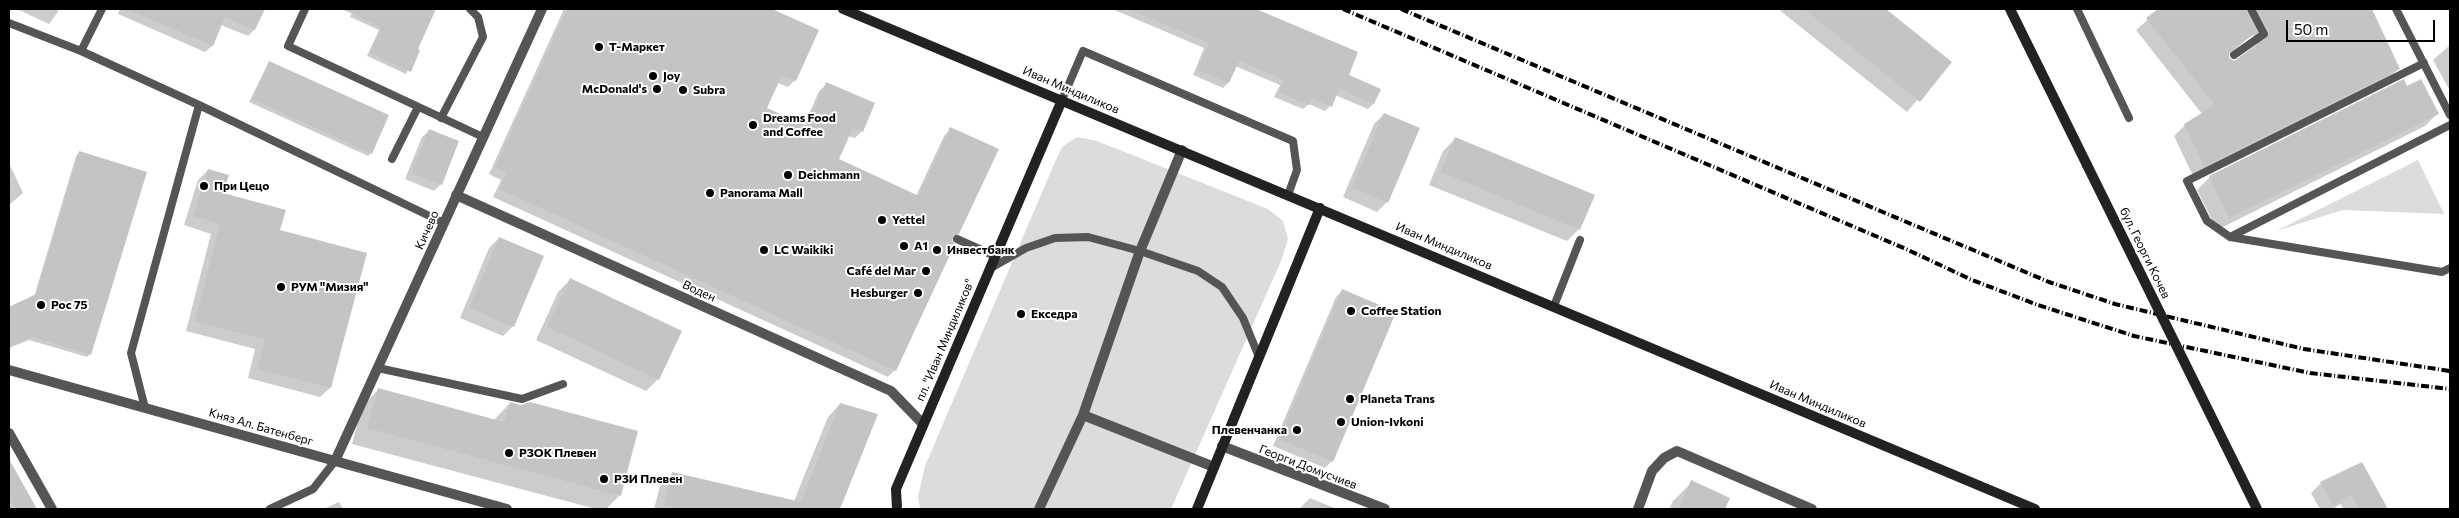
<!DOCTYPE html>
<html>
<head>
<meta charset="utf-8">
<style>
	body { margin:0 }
	#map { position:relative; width:2459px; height:518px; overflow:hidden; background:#fff; font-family:Commissioner,sans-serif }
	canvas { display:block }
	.frame { position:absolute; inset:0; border:10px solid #000; pointer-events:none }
	.scale { position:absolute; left:2286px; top:20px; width:149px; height:22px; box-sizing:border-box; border:2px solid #000; border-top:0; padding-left:6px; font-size:15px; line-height:18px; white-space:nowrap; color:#000; -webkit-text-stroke:4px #fff; paint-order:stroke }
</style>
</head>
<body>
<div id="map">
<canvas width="2459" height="518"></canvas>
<div class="frame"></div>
<div class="scale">50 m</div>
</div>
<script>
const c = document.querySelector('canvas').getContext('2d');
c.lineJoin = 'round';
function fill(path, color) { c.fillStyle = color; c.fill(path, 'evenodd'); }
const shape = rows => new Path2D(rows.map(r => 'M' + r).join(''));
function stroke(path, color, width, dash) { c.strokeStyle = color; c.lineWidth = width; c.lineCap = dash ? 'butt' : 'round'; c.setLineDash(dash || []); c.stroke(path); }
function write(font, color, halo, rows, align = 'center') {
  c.font = font + ' Commissioner,sans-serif'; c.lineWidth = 4; c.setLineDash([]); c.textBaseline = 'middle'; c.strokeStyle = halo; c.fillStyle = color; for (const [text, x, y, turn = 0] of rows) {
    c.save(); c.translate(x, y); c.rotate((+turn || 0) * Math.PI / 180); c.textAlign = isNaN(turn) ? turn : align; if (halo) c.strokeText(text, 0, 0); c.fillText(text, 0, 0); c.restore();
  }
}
fill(shape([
	[1077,137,1097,141,1268,209,1283,221,1288,239,1281,261,1171,509,920,509,918,497,925,466,1055,162,1063,146],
	[2418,160,2444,214,2343,210,2276,231]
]), '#dcdcdc');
fill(shape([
	[17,9,60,9,49,24],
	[120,9,263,9,254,30,248,36,221,25,212,46,205,52,118,14],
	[354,9,435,9,406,74,367,56,379,30,350,17],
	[564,9,769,9,817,31,795,80,788,87,778,83,766,109,804,126,819,91,827,84,862,131,855,138,848,136,837,160,916,196,944,136,951,129,958,233,951,241,895,370,888,377,493,197,501,180,489,174],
	[1112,9,1252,9,1357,52,1347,75,1379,90,1373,104,1368,109,1335,95,1330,106,1325,111,1309,104,1303,109,1274,97,1280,85,1235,66,1228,83,1223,88,1193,75,1204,48],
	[1778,9,1884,9,1950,62,1907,112],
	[2160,9,2371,9,2398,69,2387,80,2193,176,2174,136,2185,125,2202,114,2136,30],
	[2253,34,2258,46,2238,61,2232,62,2228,55],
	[2450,45,2450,91,2433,60],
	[269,62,371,153,368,156,249,102],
	[2407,87,2437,114,2425,126,2217,230,2197,190,2210,177],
	[1384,114,1387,202,1377,212,1343,197,1374,124],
	[429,131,441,184,434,191,405,179,422,137],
	[1455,139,1579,229,1567,241,1429,185,1443,151],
	[79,153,90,354,87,357,29,340,9,348,9,308,34,297,76,156],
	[9,163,23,193,9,205],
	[208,170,222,194,279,231,330,388,320,397,248,378,255,349,186,331,211,234,184,225,198,180],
	[499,238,513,326,503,336,460,318,489,248],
	[570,280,658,379,646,391,536,340,558,292],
	[1342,291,1332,461,1325,468,1273,446,1336,297],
	[378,390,494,420,510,403,620,495,606,509,596,509,352,444,362,406],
	[840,404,876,415,839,509,654,509,660,486,673,473,794,501,828,417],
	[2362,463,2387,509,2343,509,2341,504,2332,509,2320,509,2311,493,2321,483],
	[15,472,36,509,9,509,9,475],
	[1692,482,1729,498,1724,509,1669,509,1673,501],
	[1310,498,1337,509,1299,509],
	[339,502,343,509,323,509]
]), '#0003');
fill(shape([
	[127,9,265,9,255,30,225,17,213,46],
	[342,9,436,9,418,49,420,50,411,72,370,53,381,27],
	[567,9,772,9,819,30,796,81,782,75,767,108,807,126,826,82,875,103,863,132,853,128,839,159,919,196,950,127,999,149,959,234,952,236,952,240,955,244,896,371,499,189,507,172,495,167],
	[1128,9,1256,9,1358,52,1349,75,1381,89,1374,104,1339,89,1332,107,1312,98,1309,105,1279,92,1284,80,1239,61,1229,83,1197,70,1209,43],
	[1804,9,1886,9,1952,62,1920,102],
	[2158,9,2245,9,2257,32,2229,52,2229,58,2234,61,2269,36,2269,31,2257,9,2372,9,2400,69,2204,166,2184,124,2215,105,2146,18],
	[269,61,389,115,372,154,252,99],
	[2404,79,2407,86,2421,79,2439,114,2229,218,2209,176],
	[1384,113,1420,128,1388,203,1352,187],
	[429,129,459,141,442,185,411,173],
	[1455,137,1595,195,1580,230,1441,172],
	[79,151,147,172,91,355,33,337,9,347,9,307,36,294],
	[208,169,229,175,223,193,286,210,280,230,367,253,331,388,257,369,265,340,195,321,220,224,193,216],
	[499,237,544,256,514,327,469,308],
	[570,278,682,331,659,380,547,327],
	[1342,289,1396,312,1333,462,1279,439],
	[378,388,504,422,510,402,521,405,530,402,638,431,621,496,367,428],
	[840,403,878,414,840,509,680,509,664,506,672,472,801,502],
	[9,459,37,509,15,509,9,498],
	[2362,462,2388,509,2359,509,2351,495,2333,505,2320,482],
	[1691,480,1730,498,1725,509,1679,509]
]), '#c4c4c4');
stroke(shape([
	[305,9,288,46,483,137],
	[2077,9,2129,118],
	[2396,9,2450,115],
	[9,23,81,51,199,105,444,223],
	[81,51,102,9],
	[2234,55,2264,34,2251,9],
	[2424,63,2187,181,2207,221,2230,237,2442,272,2450,268],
	[1062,100,1083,51,1293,141,1297,170,1288,195],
	[441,118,483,37,478,17,470,9],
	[392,159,418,107],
	[2230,237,2450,125],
	[957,239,995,256],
	[989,269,1026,248,1055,238,1088,237,1140,251,1198,271,1222,287,1243,318,1259,357],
	[1554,306,1580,240],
	[378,368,522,399,563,384],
	[145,408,131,353,199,105],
	[270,509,313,489,335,461]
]), '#555', 8);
stroke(shape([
	[456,195,891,391,922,423],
	[9,370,507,509],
	[1083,415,1214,467],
	[9,433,52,509],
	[1222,446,1385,509],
	[335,461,542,9],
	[1039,509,1083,415,1140,251,1182,150],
	[1638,509,1652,471,1664,458,1677,451,1812,509]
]), '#555', 10);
stroke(shape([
	[843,9,2035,509],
	[2010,9,2087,165],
	[897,509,896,489,1062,100],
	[1197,509,1320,208]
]), '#222', 10);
stroke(shape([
	[1343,9,1906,249,1972,280,2038,305,2134,336,2310,373,2450,389],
	[1401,9,2049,282,2115,304,2304,349,2450,371]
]), '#000', 4, [8, 2.5, 1, 2.5]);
stroke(shape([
	[2087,165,2257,509]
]), '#222', 10);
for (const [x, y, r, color] of [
	[599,47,5,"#000"],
	[653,76,5,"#000"],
	[657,89,5,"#000"],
	[683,90,5,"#000"],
	[753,125,5,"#000"],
	[788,175,5,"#000"],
	[204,186,5,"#000"],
	[710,193,5,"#000"],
	[882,220,5,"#000"],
	[904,246,5,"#000"],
	[764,250,5,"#000"],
	[937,250,5,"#000"],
	[926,271,5,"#000"],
	[281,287,5,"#000"],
	[918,293,5,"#000"],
	[41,305,5,"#000"],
	[1351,311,5,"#000"],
	[1021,314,5,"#000"],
	[1350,399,5,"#000"],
	[1341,422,5,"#000"],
	[1297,430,5,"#000"],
	[509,453,5,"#000"],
	[604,479,5,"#000"]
]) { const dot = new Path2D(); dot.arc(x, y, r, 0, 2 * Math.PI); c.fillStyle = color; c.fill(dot); stroke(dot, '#fff', 2); }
write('bold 12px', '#000', '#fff', [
	["Т-Маркет",609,47],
	["Joy",663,76],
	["McDonald's",647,89,"right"],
	["Subra",693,90],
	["Dreams Food",763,118],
	["and Coffee",763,132],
	["Deichmann",798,175],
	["При Цецо",214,186],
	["Panorama Mall",720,193],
	["Yettel",892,220],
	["A1",914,246],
	["LC Waikiki",774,250],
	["Инвестбанк",947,250],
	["Café del Mar",916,271,"right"],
	["РУМ \"Мизия\"",291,287],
	["Hesburger",908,293,"right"],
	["Рос 75",51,305],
	["Coffee Station",1361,311],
	["Екседра",1031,314],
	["Planeta Trans",1360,399],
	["Union-Ivkoni",1351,422],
	["Плевенчанка",1287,430,"right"],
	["РЗОК Плевен",519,453],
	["РЗИ Плевен",614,479]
], 'left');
write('12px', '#000', '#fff', [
	["Иван Миндиликов",1071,90,23],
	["Кичево",427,230,-66],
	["Иван Миндиликов",1444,246,23],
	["бул. Георги Кочев",2145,253,64],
	["Воден",699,291,24],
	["пл. \"Иван Миндиликов\"",945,340,-67],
	["Иван Миндиликов",1818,404,23],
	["Княз Ал. Батенберг",261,427,16],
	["Георги Домусчиев",1308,467,21]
]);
</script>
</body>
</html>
